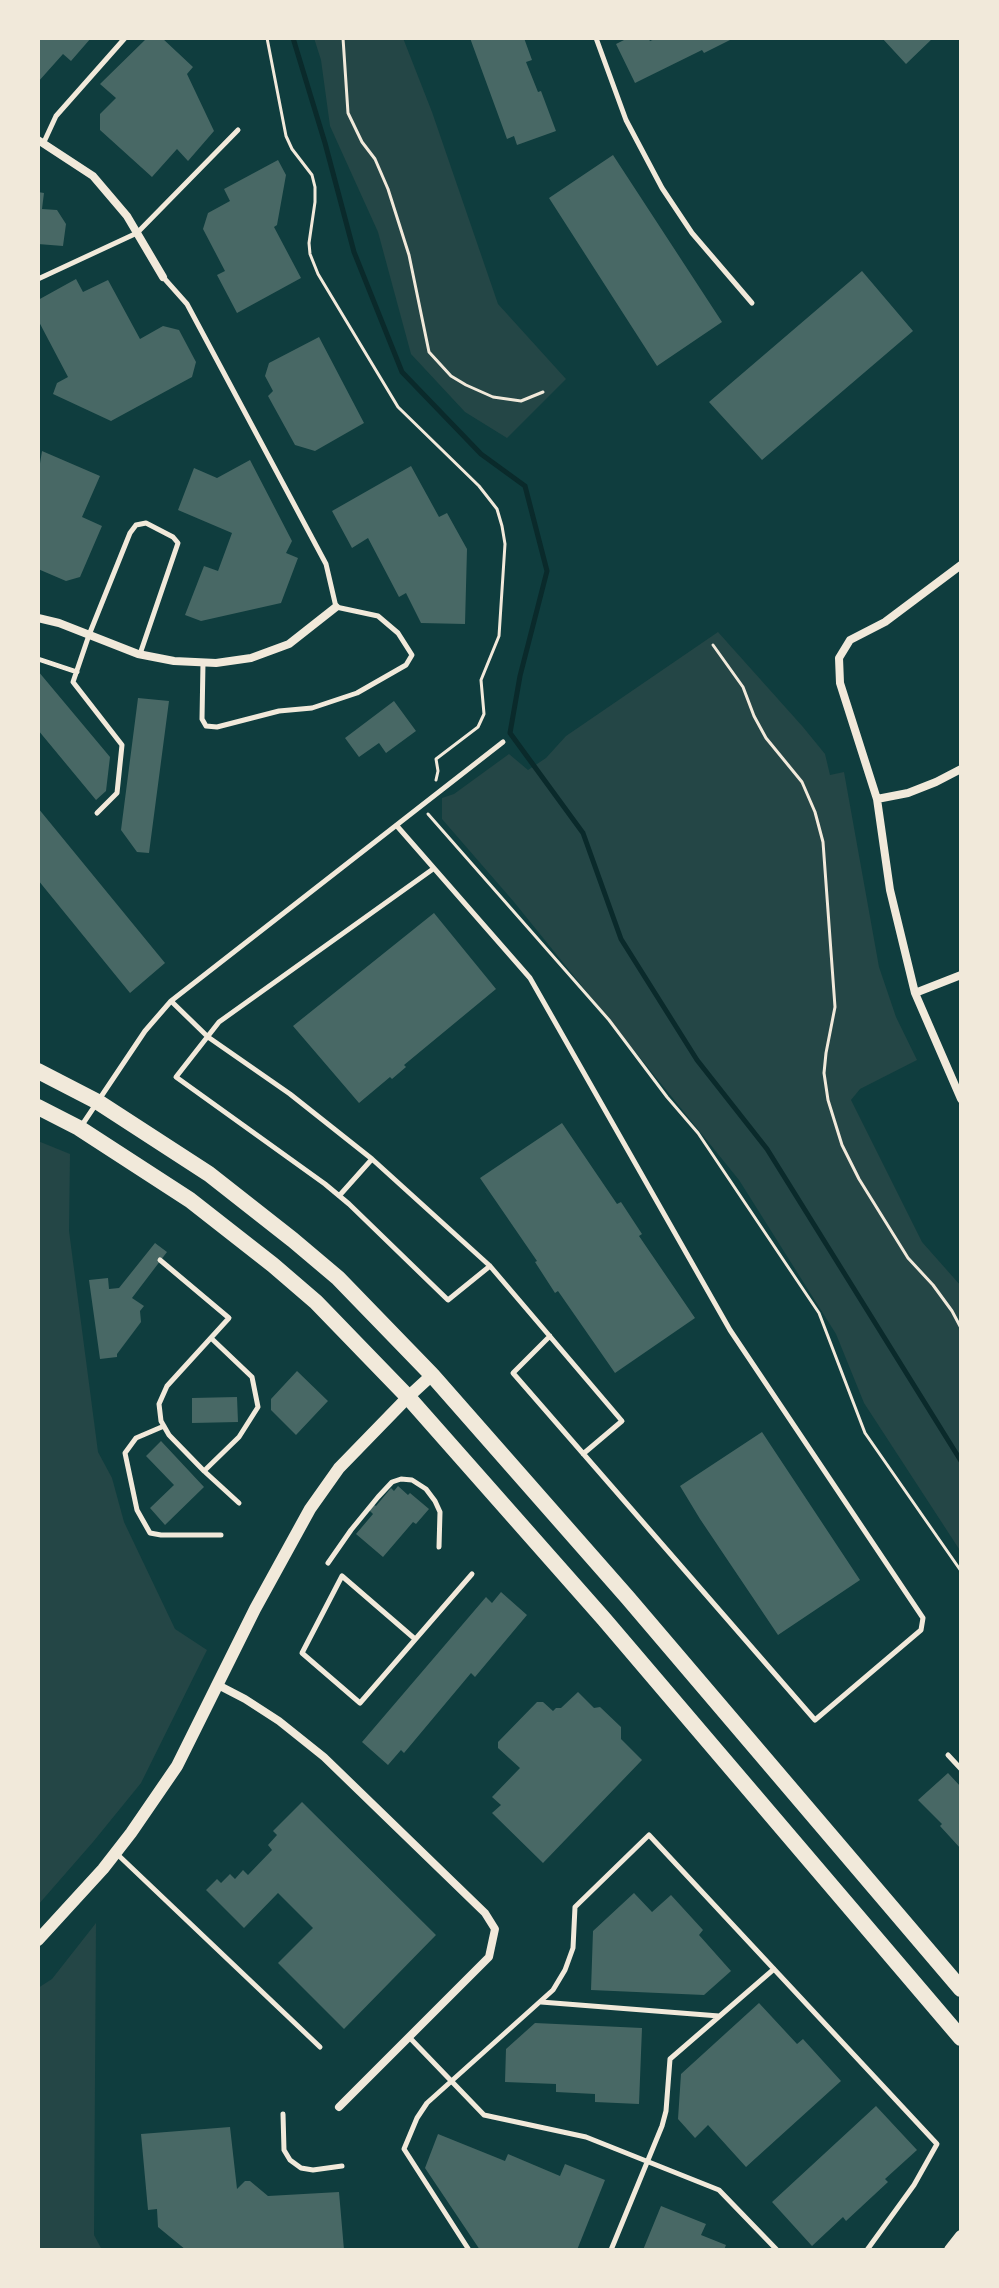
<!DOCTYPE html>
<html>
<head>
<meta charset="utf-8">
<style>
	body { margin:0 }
	#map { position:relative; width:999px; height:2288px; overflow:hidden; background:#0f3d3e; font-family:Lora,serif }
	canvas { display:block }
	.frame { position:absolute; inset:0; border:40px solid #f1e9da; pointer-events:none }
</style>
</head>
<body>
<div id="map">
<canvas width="999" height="2288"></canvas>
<div class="frame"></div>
</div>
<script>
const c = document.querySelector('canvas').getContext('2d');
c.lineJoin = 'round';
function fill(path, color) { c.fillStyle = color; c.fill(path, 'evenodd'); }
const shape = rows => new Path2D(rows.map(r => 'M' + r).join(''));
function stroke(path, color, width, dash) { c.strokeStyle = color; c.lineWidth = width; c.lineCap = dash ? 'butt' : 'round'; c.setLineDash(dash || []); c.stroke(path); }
fill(shape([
	[314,38,403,38,432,112,498,304,566,379,507,438,465,412,411,354,378,232,330,126,321,60],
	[718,632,803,727,825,754,830,775,844,772,879,967,896,1017,917,1060,860,1089,851,1100,922,1242,961,1286,961,1552,864,1403,836,1334,739,1180,514,902,442,819,442,798,454,794,509,754,528,770,546,758,566,736],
	[38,1141,70,1154,69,1231,98,1452,112,1478,124,1522,175,1629,207,1650,141,1783,93,1842,38,1905],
	[96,1923,94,2235,102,2250,38,2250,38,1988,52,1979]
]), '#244646');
stroke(shape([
	[293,38,325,143,354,252,402,372,481,454,525,486,547,571,520,676,510,733,583,833,621,939,697,1060,767,1149,961,1461]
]), '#0a2a2b', 5);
fill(shape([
	[38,38,91,38,71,61,63,54,38,82],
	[147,38,162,38,193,67,187,74,214,131,188,161,177,149,152,177,100,130,100,114,116,98,100,84],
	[470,38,524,38,532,60,526,62,538,92,541,91,556,131,517,145,514,136,507,139],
	[628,38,648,38,650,41,657,38,734,38,704,53,702,50,635,83,616,44],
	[882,38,933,38,906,64],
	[613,155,722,322,657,366,549,198],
	[278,160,286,175,277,225,274,227,301,278,237,313,217,275,225,271,203,229,208,213,230,201,224,189],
	[38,192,44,193,42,209,57,210,66,224,63,246,38,244],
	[862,271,913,331,762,460,709,402],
	[76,279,83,292,108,280,140,339,163,326,179,330,196,362,192,377,111,421,53,394,57,383,68,377,38,320,38,300],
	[319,337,364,423,315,451,295,445,268,396,273,391,265,376,269,363],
	[42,451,100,476,82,517,102,526,80,577,66,581,38,569,38,476],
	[250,460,292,541,286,553,298,558,281,603,201,621,185,615,204,566,218,571,232,533,178,510,194,468,217,478],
	[411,466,439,517,447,513,467,549,465,624,421,623,406,593,399,597,368,538,352,548,332,511],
	[38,671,110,757,106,791,96,800,38,730],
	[138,698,169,701,149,853,137,852,121,830],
	[394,701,416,731,386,753,379,743,359,757,345,738],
	[38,808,165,963,130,993,38,880],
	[434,913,496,989,404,1065,406,1067,392,1079,390,1077,359,1103,293,1026],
	[562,1123,617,1204,621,1202,642,1234,639,1236,695,1318,615,1373,558,1291,555,1293,535,1262,537,1261,480,1178],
	[155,1243,167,1252,132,1298,144,1306,140,1311,141,1322,117,1354,117,1357,100,1359,89,1280,108,1278,109,1289,119,1288],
	[297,1371,328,1401,296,1435,271,1410,271,1399],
	[237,1397,238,1422,192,1423,192,1398],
	[762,1432,860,1580,778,1635,700,1519,680,1486],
	[161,1441,204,1487,165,1525,150,1508,174,1485,146,1456],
	[398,1486,408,1495,410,1493,429,1509,416,1524,413,1522,383,1557,356,1534,373,1514,369,1510,374,1505,376,1506,391,1488,394,1491],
	[501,1592,527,1615,475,1677,471,1673,404,1753,401,1750,388,1765,362,1742,486,1597,492,1603],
	[578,1692,594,1708,600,1707,621,1727,621,1739,642,1760,543,1863,492,1813,501,1805,492,1797,520,1768,498,1748,498,1742,537,1702,543,1702,553,1711,556,1708,561,1708],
	[948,1773,961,1787,961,1849,940,1826,942,1824,918,1800],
	[302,1802,436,1935,344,2029,278,1963,313,1928,278,1893,244,1928,206,1890,217,1879,221,1883,230,1874,235,1879,243,1870,248,1875,272,1850,268,1845,277,1835,273,1831],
	[634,1893,652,1912,671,1895,703,1930,699,1935,731,1971,704,1995,591,1990,593,1931],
	[759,2003,797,2044,803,2039,841,2081,746,2167,708,2125,695,2138,678,2119,681,2074],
	[535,2023,642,2028,639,2104,595,2102,595,2094,556,2092,556,2084,505,2082,506,2049],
	[876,2106,917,2150,885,2179,888,2182,846,2221,843,2217,812,2246,772,2202],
	[230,2127,237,2189,245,2181,250,2181,268,2196,339,2192,344,2250,186,2250,158,2227,157,2209,148,2210,141,2134],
	[438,2134,505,2161,508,2154,560,2176,565,2164,605,2180,577,2250,480,2250,425,2168],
	[661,2206,706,2224,701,2235,726,2245,724,2250,643,2250]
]), '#486865');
stroke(shape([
	[267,38,286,136,292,149,312,175,315,187,315,202,309,243,310,254,318,274,398,407,479,486,497,509,502,526,505,544,499,636,481,680,484,714,478,727,436,759,438,771,436,780],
	[343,38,348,113,362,142,375,159,388,189,409,255,429,352,451,376,466,385,493,397,521,401,543,392],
	[713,645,743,687,754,716,766,738,802,782,815,812,823,842,835,1007,826,1053,824,1073,828,1100,842,1145,859,1179,908,1258,933,1285,952,1311,961,1328],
	[428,814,609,1020,667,1097,698,1133,819,1313,865,1433,961,1571]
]), '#f1e9da', 3);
stroke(shape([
	[596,38,626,120,662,188,692,233,752,303],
	[44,142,56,116,125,38],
	[163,277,187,304,326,564,336,607,378,616,398,633,412,655,406,665,357,693,312,708,279,711,217,727,206,726,202,719,203,663],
	[38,279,137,233,238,130],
	[38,659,77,672],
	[97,813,117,793,122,745,73,682,89,635,130,533,136,525,146,523,173,537,178,543,140,654],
	[397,826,530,978,730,1330,923,1618,921,1630,815,1720,513,1373,550,1336],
	[433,869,219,1022,176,1077,325,1184,349,1204,448,1300,490,1266],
	[171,1001,208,1037,290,1094,372,1159,490,1266,622,1421,583,1454],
	[82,1125,145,1031,171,1001,503,742],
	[339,1196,372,1159],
	[160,1260,229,1318,167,1386,159,1404,161,1421,169,1435,204,1471,239,1503],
	[164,1426,136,1438,125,1453,137,1510,150,1533,161,1535,221,1535],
	[204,1471,239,1437,258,1407,252,1377,211,1338],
	[328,1563,351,1530,378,1497,392,1482,401,1479,412,1480,426,1489,435,1501,440,1512,439,1547],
	[415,1639,342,1576,302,1653,360,1703,472,1574],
	[948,1755,961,1769],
	[116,1853,320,2047],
	[541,2002,719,2016],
	[409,2037,484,2115,586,2137,719,2190,777,2250],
	[283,2114,284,2150,290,2160,301,2168,313,2170,342,2166],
	[469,2250,404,2149,417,2118,427,2103,553,1990,565,1970,573,1948,575,1907,649,1835,937,2144,914,2185,867,2250],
	[611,2250,662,2126,666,2111,670,2059,774,1969]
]), '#f1e9da', 5);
stroke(shape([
	[38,140,93,176,127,216,163,277],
	[961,565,885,622,850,640,839,658,840,683,877,799,890,890,915,993,961,1099],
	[38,618,59,623,138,654,174,661,216,663,251,658,289,644,336,607],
	[877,799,908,793,936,782,961,769],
	[915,993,961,975],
	[218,1685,245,1699,279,1721,324,1757,485,1913,495,1929,489,1957,339,2107]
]), '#f1e9da', 8);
stroke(shape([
	[38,1940,103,1869,131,1833,177,1766,255,1609,310,1509,339,1468,408,1397,432,1375],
	[950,2250,961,2236]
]), '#f1e9da', 12);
stroke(shape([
	[38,1071,98,1102,209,1174,293,1240,338,1278,432,1375,628,1598,961,1989],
	[38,1107,79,1128,190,1200,273,1265,316,1302,408,1397,604,1619,961,2038]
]), '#f1e9da', 16);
</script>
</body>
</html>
